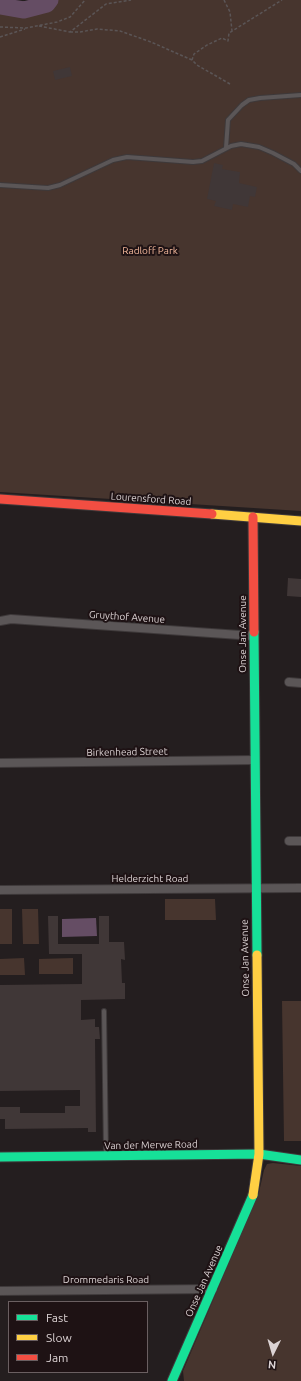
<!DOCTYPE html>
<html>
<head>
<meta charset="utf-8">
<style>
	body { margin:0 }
	#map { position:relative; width:301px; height:1381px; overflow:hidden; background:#241e1f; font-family:Ubuntu,sans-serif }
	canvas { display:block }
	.legend { position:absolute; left:8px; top:1301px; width:140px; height:72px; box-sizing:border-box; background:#1e1214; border:1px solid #6a5f61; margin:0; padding:5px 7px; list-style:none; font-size:12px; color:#dcd3d4 }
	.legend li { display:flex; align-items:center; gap:8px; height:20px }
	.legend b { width:20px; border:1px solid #6a5f61 }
	.north { position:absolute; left:253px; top:1333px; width:40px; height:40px; -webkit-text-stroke:3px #1e1214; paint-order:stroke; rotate:185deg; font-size:11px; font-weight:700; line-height:16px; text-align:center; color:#dcd3d4 }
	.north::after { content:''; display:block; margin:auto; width:14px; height:18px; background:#dcd3d4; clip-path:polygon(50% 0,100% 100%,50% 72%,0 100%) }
</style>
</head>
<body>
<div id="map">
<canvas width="301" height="1381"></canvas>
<ul class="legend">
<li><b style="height:5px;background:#16e098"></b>Fast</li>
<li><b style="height:5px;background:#ffcf43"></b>Slow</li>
<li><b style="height:5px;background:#f24e42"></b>Jam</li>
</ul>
<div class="north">N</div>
</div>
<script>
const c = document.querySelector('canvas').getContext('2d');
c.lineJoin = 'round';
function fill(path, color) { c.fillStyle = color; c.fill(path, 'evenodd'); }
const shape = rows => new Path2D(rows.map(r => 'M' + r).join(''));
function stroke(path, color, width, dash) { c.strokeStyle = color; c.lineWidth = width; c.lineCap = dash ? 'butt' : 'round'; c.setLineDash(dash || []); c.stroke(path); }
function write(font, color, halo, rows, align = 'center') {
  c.font = font + ' Ubuntu,sans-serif'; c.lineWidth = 4; c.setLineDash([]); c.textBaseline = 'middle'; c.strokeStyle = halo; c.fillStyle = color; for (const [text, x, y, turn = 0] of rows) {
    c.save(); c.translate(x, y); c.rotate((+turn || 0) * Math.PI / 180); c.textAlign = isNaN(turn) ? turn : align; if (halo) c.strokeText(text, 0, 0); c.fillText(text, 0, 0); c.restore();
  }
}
fill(shape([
	[50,0,301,0,301,511,0,492,0,6,24,10,47,4],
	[165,899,215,899,216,920,165,920],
	[0,909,12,909,12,944,0,944],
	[22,909,38,909,39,944,23,944],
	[24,958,25,975,0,975,0,959],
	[73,958,73,974,39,974,39,959],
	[282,1001,301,1001,301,1141,284,1141],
	[273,1163,301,1166,301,1381,184,1381,183,1371,259,1192,264,1170,267,1164]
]), '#47352e');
fill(shape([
	[96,918,97,936,62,937,62,919]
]), '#654d64');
stroke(shape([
	[0,6,24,10,47,4,50,0]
]), '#654d64', 17);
fill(shape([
	[70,67,72,76,55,80,53,71],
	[214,163,223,165,222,169,240,172,239,183,257,187,255,197,250,196,248,207,233,204,232,210,214,206,216,201,207,199],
	[288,578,301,579,301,597,287,596],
	[48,916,58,916,58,944,99,944,99,916,109,916,109,942,124,942,125,960,121,959,122,983,125,983,125,999,81,1000,81,1020,95,1019,95,1027,99,1027,100,1039,95,1039,96,1132,88,1132,88,1128,5,1129,5,1119,0,1119,0,1107,20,1107,20,1113,65,1113,65,1106,80,1106,80,1090,0,1091,0,985,82,984,82,954,49,954]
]), '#403737');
const lane = shape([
	[226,148,228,120,242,105,249,100,260,98,301,95],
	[0,185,48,188,60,185,113,160,127,157,193,162,202,161,231,146,241,144,259,147,273,153,294,164,301,171],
	[104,1011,106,1154]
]);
const street = shape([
	[0,621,11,619,254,636],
	[289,682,301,683],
	[0,763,255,760],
	[289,841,301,841],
	[0,890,301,888],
	[0,1291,213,1289]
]);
const fast = shape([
	[254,632,257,955],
	[0,1157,259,1154,301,1160],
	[172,1381,253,1195]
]);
const slow = shape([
	[212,514,301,521],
	[253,1195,259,1154,257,955]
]);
const jam = shape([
	[0,499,212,514],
	[253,517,254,632]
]);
stroke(lane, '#3e393a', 6);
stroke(street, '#3e393a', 10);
stroke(fast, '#3e393a', 11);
stroke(slow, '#3e393a', 11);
stroke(jam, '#3e393a', 11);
stroke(shape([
	[224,0,230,12,232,31],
	[39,26,70,32,106,4,131,0],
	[0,27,26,28,57,22,70,17,85,0],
	[70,32,80,32,97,29,120,31,151,42,192,60],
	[0,37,25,29],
	[230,84,197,65,192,60,194,54,207,45,222,38,228,41,229,33,282,0]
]), '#5b5556', 1.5, [3, 2]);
stroke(lane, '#5b5657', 4);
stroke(street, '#5b5657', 8);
stroke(fast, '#16e098', 9);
stroke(slow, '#ffcf43', 9);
stroke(jam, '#f24e42', 9);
write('10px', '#f5ba9d', '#1e1214', [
	["Radloff Park",150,251]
]);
write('10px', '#dcd3d4', '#1e1214', [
	["Lourensford Road",151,499,4],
	["Gruythof Avenue",127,617,4],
	["Onse Jan Avenue",243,634,-90],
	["Birkenhead Street",127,752,-1],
	["Helderzicht Road",150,879],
	["Onse Jan Avenue",245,958,-91],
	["Van der Merwe Road",151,1145,-1],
	["Drommedaris Road",106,1280],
	["Onse Jan Avenue",204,1281,-66]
]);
</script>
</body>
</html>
